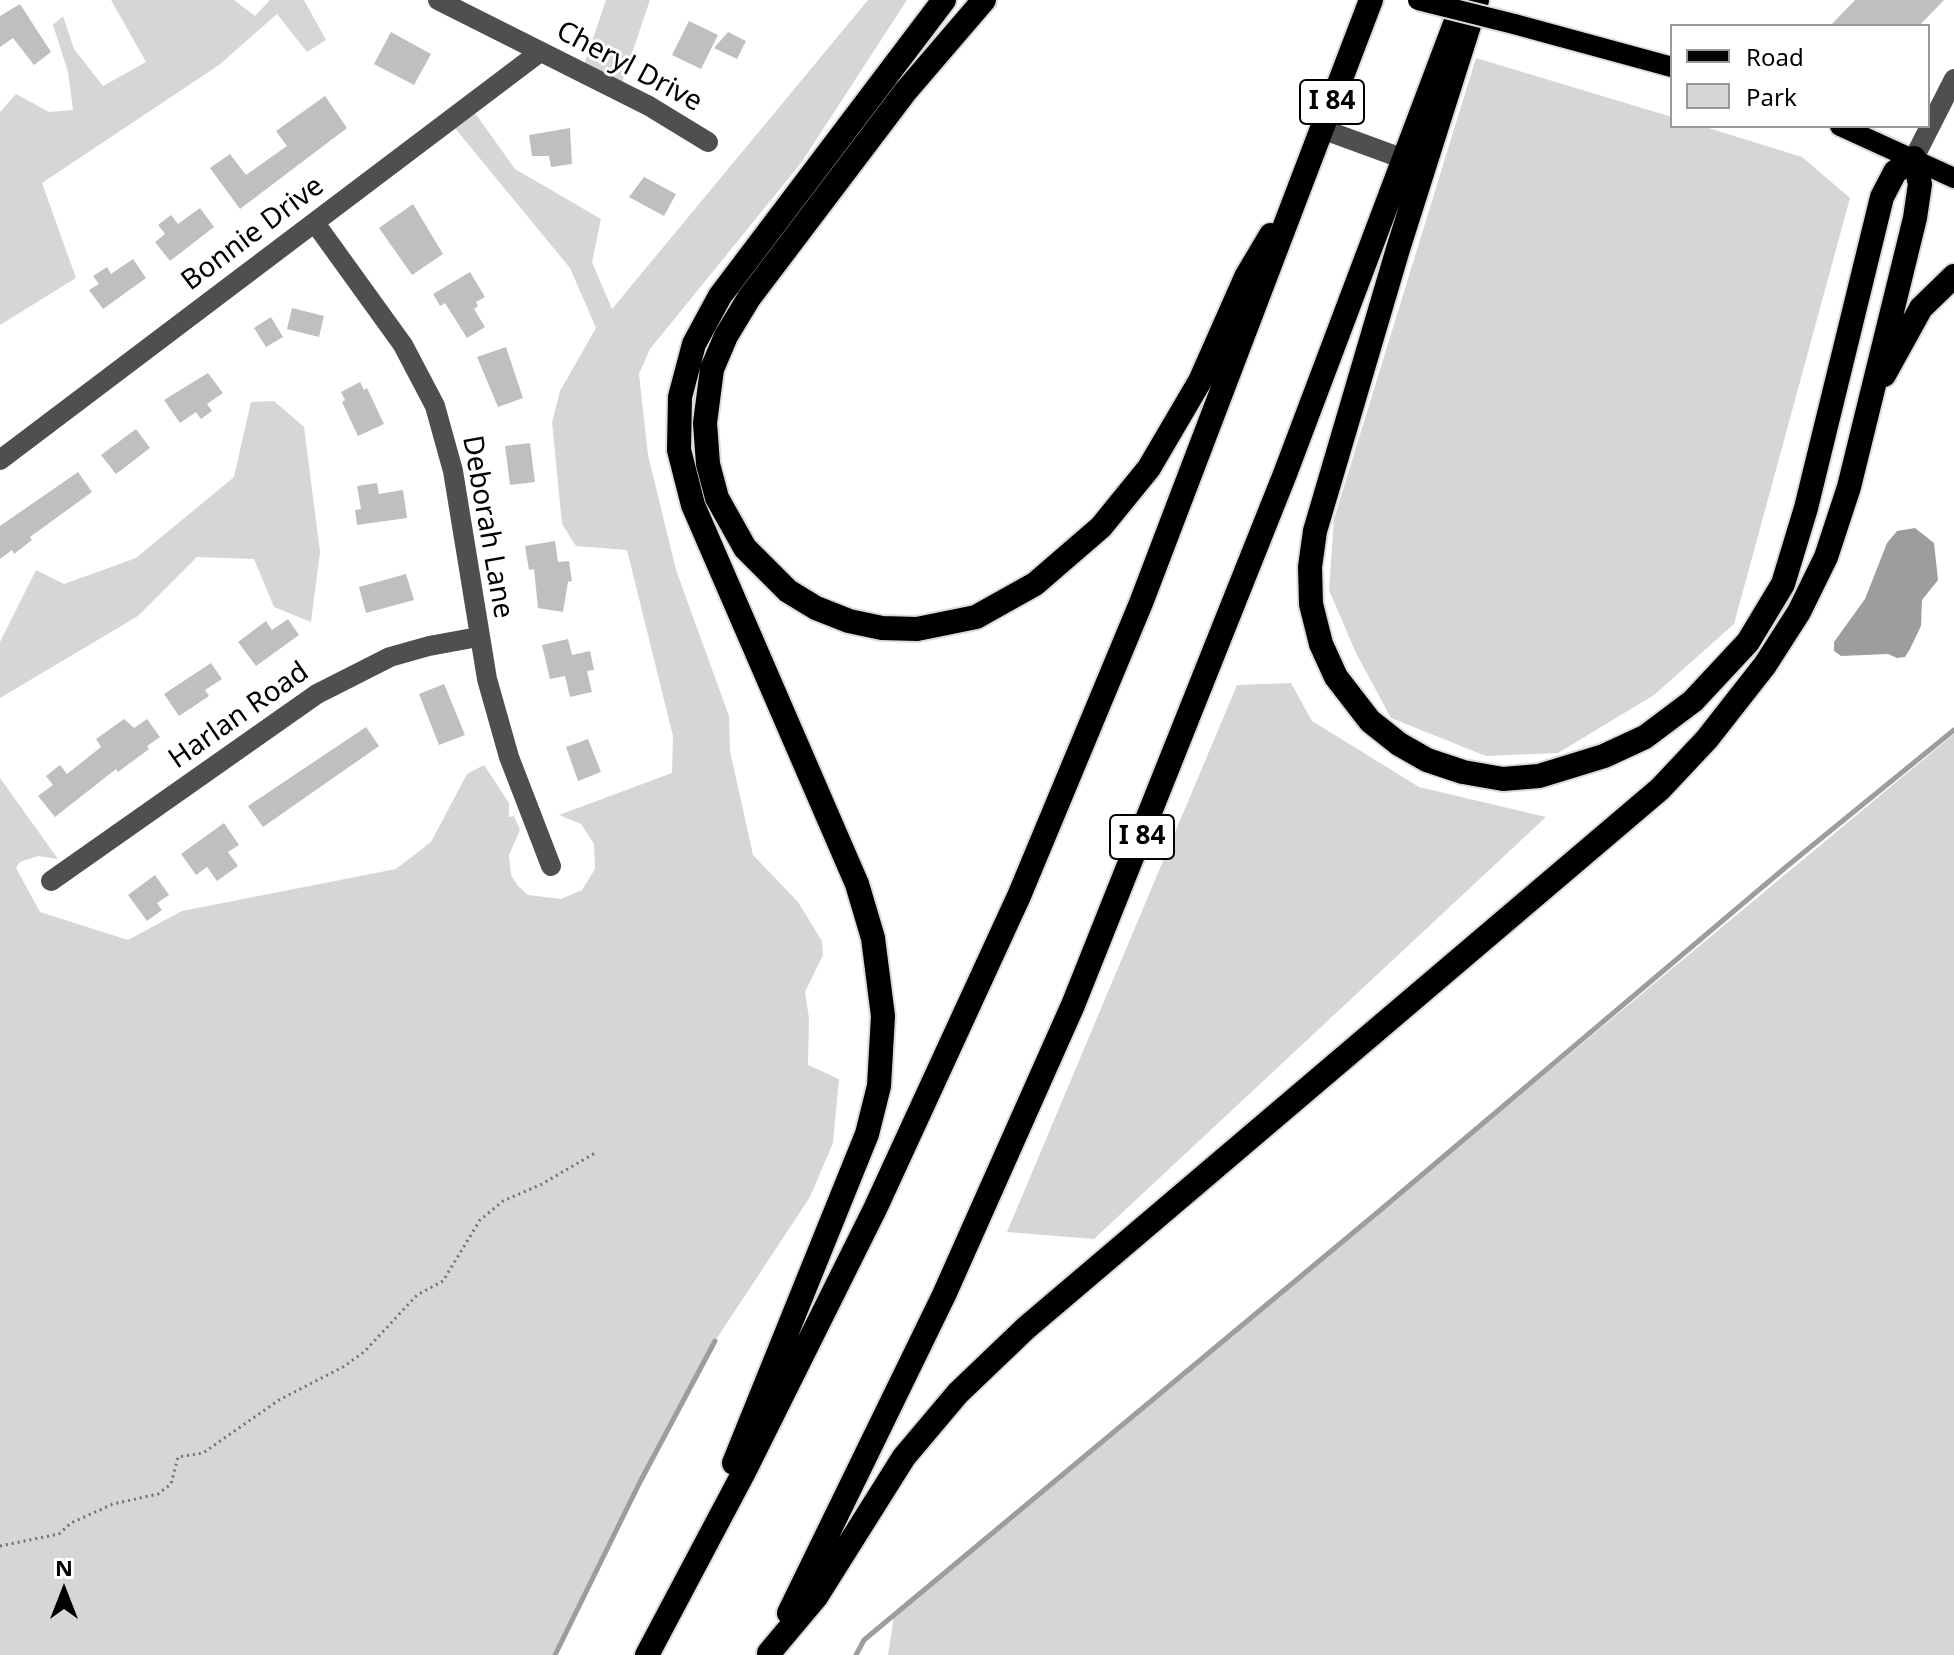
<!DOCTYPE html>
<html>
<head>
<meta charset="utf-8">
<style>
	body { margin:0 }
	#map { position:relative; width:1954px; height:1655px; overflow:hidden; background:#fff; font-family:"Noto Sans",sans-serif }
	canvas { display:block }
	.legend { position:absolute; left:1670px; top:24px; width:260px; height:104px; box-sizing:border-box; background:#fff; border:2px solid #999; margin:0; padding:10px 14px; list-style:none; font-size:24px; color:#000 }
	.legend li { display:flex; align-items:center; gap:16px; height:40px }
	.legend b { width:40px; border:2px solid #999 }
	.north { position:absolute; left:24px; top:1551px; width:80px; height:80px; -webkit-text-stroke:6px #fff; paint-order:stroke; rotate:0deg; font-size:22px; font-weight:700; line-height:32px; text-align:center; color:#000 }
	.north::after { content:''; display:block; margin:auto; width:28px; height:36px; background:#000; clip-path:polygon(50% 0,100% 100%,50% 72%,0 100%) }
</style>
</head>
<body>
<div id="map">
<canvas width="1954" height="1655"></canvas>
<ul class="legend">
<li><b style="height:10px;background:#000"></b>Road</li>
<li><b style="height:22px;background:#d6d6d6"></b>Park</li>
</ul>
<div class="north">N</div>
</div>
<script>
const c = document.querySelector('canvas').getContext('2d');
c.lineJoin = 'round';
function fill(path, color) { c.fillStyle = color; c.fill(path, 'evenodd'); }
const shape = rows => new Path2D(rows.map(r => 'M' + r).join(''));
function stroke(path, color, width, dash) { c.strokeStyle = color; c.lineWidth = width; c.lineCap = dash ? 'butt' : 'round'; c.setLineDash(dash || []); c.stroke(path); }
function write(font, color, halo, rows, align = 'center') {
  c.font = font + ' "Noto Sans",sans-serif'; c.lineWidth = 6; c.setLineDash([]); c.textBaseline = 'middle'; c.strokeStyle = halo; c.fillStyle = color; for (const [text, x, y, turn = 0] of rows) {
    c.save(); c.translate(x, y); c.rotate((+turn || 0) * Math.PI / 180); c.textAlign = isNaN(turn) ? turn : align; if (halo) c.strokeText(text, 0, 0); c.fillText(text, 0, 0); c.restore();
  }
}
fill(shape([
	[111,0,234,0,255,16,270,0,304,0,326,40,307,52,277,14,219,65,42,183,76,278,0,325,0,112,16,94,49,112,73,110,68,72,53,25,63,16,74,49,103,86,146,62],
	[606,0,650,0,619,91,581,73],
	[868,0,907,0,801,163,650,349,639,374,648,455,676,570,729,716,730,751,753,855,798,902,822,941,823,955,805,992,809,1018,808,1065,839,1079,833,1143,810,1197,715,1341,640,1482,555,1655,0,1655,0,778,58,859,38,856,20,862,16,868,40,912,128,940,182,911,396,869,431,842,467,774,484,765,509,803,509,817,514,816,520,830,509,855,511,875,518,886,528,895,561,899,582,890,595,869,594,844,581,824,559,815,672,773,673,736,627,550,576,546,562,524,552,422,560,391,596,328,570,268,449,121,470,106,515,169,601,219,592,262,612,309],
	[1476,58,1672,117,1672,126,1702,126,1802,157,1850,198,1734,624,1654,695,1558,753,1486,756,1391,718,1355,651,1329,590,1334,519],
	[274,401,304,427,320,552,311,622,274,607,254,559,197,557,138,616,0,698,0,642,36,570,64,584,136,558,234,477,251,402],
	[1291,683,1312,721,1419,787,1546,817,1094,1239,1007,1232,1237,685],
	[1954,734,1954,1655,888,1655,894,1616]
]), '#d6d6d6');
fill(shape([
	[1915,528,1934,543,1938,580,1922,600,1921,626,1910,649,1905,657,1897,658,1888,654,1841,656,1834,651,1834,642,1865,599,1887,543,1897,531]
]), '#9d9d9d');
stroke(shape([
	[555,1655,640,1482,715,1341],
	[856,1655,864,1640,1378,1212,1786,867,1954,730]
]), '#9d9d9d', 5);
fill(shape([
	[1855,0,1944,0,1919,26,1830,26],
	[20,4,51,52,34,65,13,38,0,47,0,16],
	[689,21,718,35,701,69,672,55],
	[391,32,431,54,414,85,374,64],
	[728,32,746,41,737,59,714,48],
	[325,96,347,128,240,209,210,168,230,154,246,175,287,146,276,131],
	[570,128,572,164,551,167,549,156,532,156,529,135],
	[644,177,676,194,664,216,629,197],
	[413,204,443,254,412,275,379,228],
	[200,208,214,227,170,261,155,242,165,234,158,225,171,215,178,224],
	[133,259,146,278,103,309,89,290,99,284,93,276,107,267,111,274],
	[470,272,485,297,476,302,478,306,474,309,485,327,467,338,445,303,440,306,433,294],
	[292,308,324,316,319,337,287,329],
	[271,317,283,337,266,347,254,328],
	[506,347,523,398,498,407,477,357],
	[208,373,223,393,207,404,212,411,201,419,196,412,180,423,164,400],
	[360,382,364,390,367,388,384,424,358,436,342,402,345,400,341,392],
	[136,429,150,448,116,474,101,455],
	[530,443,535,482,510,485,505,446],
	[78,472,92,492,30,537,32,540,14,554,12,550,0,559,0,526],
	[377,483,379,494,403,490,407,518,357,525,355,510,361,509,357,486],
	[555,541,558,562,569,561,572,581,568,582,563,612,538,608,534,569,529,570,525,546],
	[406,574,414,600,366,613,359,587],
	[288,619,299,635,256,666,238,642,266,621,272,630],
	[568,639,572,655,590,651,594,670,587,671,592,692,570,697,565,676,550,679,542,645],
	[211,663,222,679,205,690,209,696,179,716,164,694],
	[444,684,465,735,439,745,419,694],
	[124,719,134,728,147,719,160,737,147,746,149,749,141,755,118,772,116,769,55,817,38,796,53,785,46,776,60,765,67,774,101,747,96,739],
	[366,727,379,746,263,827,248,806],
	[588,739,601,772,578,781,566,747],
	[224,823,239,845,228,852,238,866,217,881,207,867,196,875,181,854],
	[155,875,169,895,157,903,162,910,147,921,128,895]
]), '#bfbfbf');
const major = shape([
	[1514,24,1672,67],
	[1840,126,1954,178]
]);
const highway = shape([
	[984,0,905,92,749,298,726,336,712,369,705,423,708,464,717,498,745,548,788,591,816,608,849,621,882,628,917,629,976,617,1035,584,1101,527,1149,468,1200,381,1246,277,1271,235],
	[1884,375,1921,308,1954,276],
	[734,1463,867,1134,879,1086,883,1016,873,938,857,884,693,505,679,450,680,397,694,344,720,296,944,0],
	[789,1613,944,1295,1073,1005,1285,474,1456,21],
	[769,1653,816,1597,904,1457,958,1393,1026,1328,1660,789,1707,739,1765,665,1799,612,1826,557,1849,487,1915,218,1920,184,1914,158,1895,172,1882,197,1806,508,1783,584,1748,642,1693,701,1645,737,1604,756,1539,776,1503,779,1463,772,1427,760,1399,744,1370,721,1336,677,1321,644,1311,604,1310,567,1315,531,1398,249,1477,0],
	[647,1655,744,1472,875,1209,1019,896,1141,603,1371,0]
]);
stroke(major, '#dbdbdb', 24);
stroke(highway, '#dbdbdb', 28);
stroke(shape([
	[0,1546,59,1534,71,1523,113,1504,158,1494,171,1484,178,1457,203,1453,279,1400,343,1367,364,1352,417,1295,443,1281,480,1220,503,1201,542,1184,595,1153]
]), '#717171', 3, [2, 4]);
stroke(shape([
	[438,0,649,106,708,142],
	[1322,129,1404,159],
	[1914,158,1954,79],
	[315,223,403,345,435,406,453,471,487,679,509,757,551,866],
	[0,460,540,52],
	[51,881,317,694,390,657,429,646,478,637]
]), '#4f4f4f', 20);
stroke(major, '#000', 20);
stroke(highway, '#000', 24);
const majorBridge = shape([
	[1418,0,1514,24]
]);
stroke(majorBridge, '#dbdbdb', 24, []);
stroke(majorBridge, '#000', 20);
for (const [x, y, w] of [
	[1332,102,64],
	[1142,837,64]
]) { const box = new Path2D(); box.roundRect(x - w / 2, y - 22, w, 44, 6); c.fillStyle = '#fff'; c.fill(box); stroke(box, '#000', 2); }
write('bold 26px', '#000', null, [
	["I 84",1332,102],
	["I 84",1142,837]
]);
write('28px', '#000', '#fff', [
	["Cheryl Drive",629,67,28],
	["Bonnie Drive",253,234,-37],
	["Deborah Lane",487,527,80],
	["Harlan Road",239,716,-35]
]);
</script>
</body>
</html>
